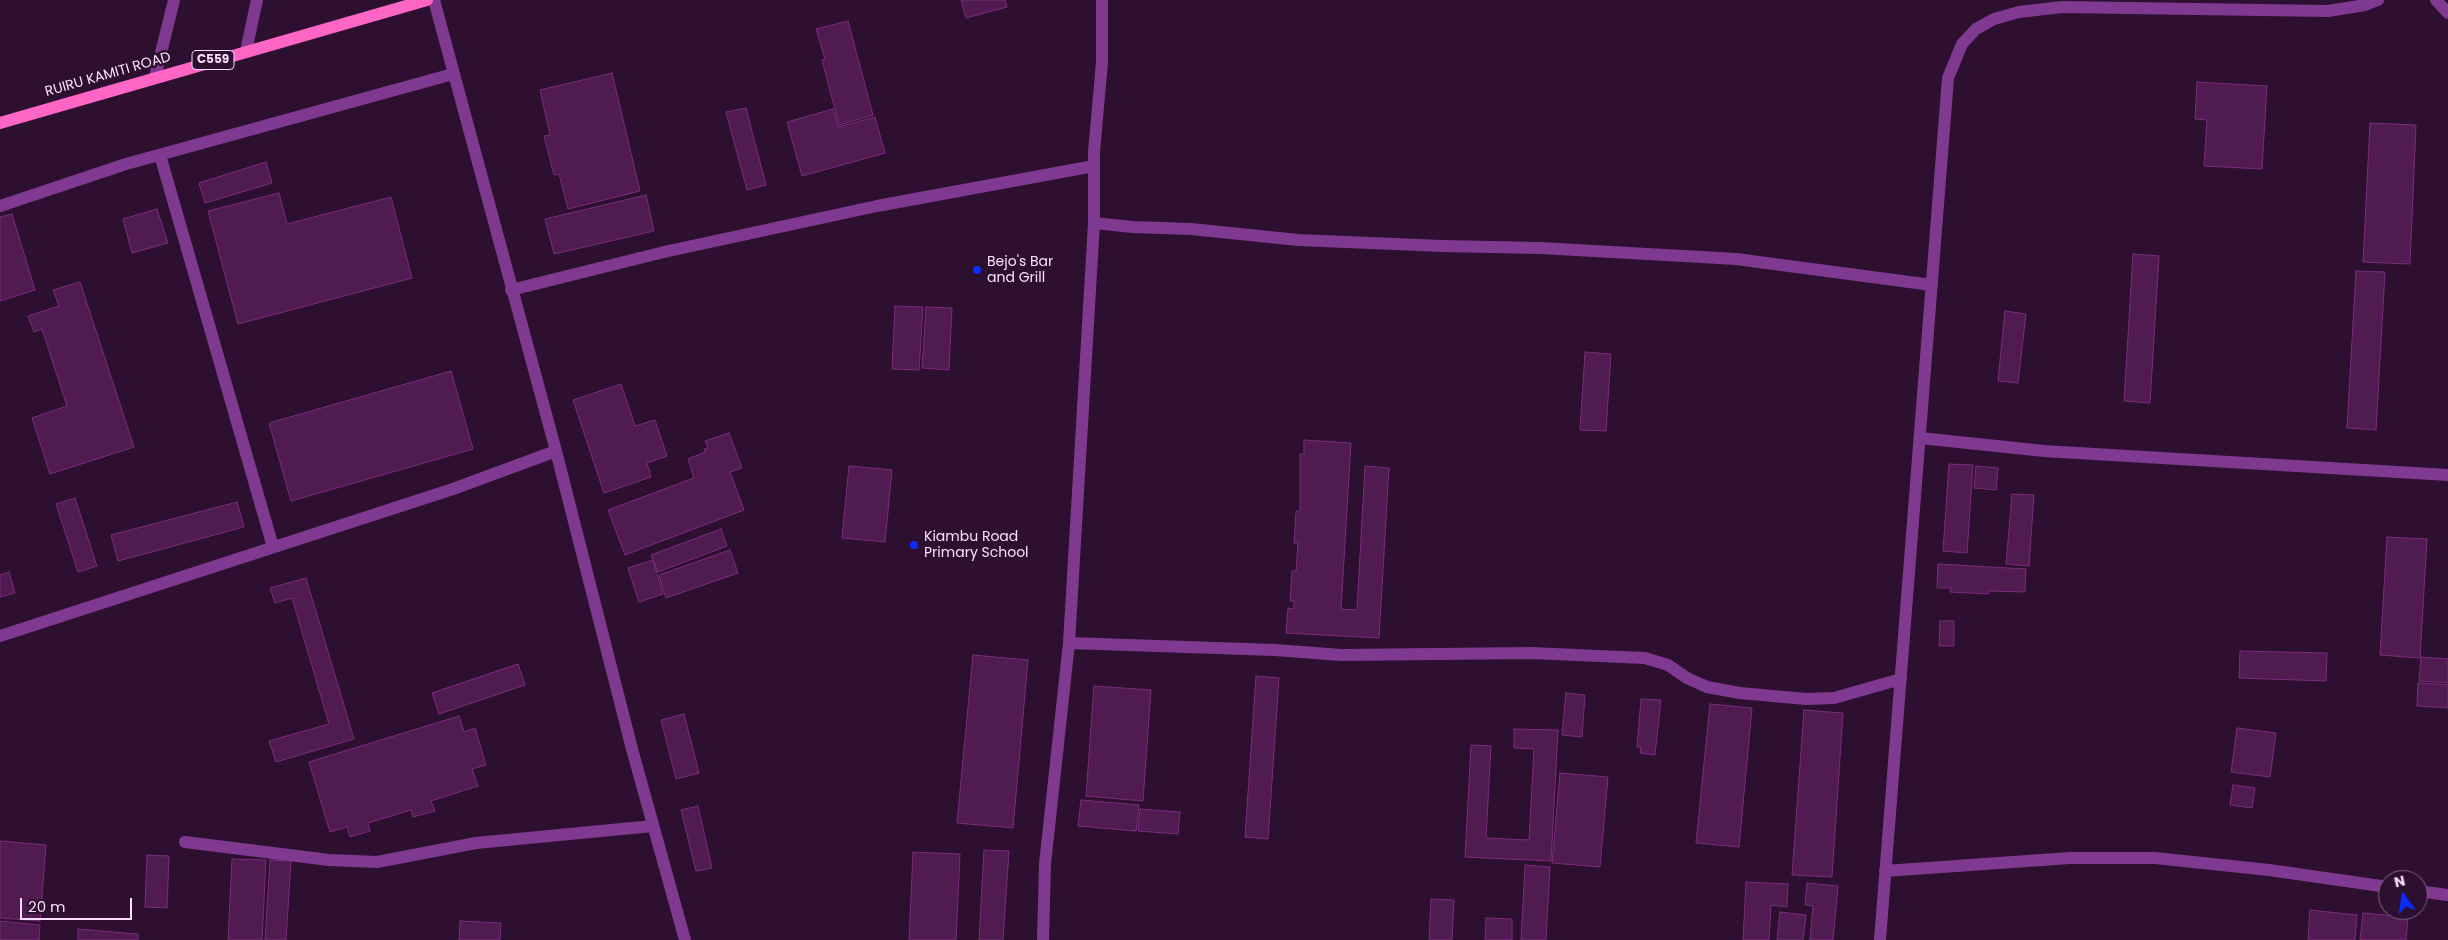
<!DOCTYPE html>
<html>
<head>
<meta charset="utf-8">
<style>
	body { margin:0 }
	#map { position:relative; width:2448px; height:940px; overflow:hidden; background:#2d102f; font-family:Poppins,sans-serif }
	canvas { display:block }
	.north { position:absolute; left:2378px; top:870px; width:50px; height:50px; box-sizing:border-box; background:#2d102f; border:1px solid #7f6282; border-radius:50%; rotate:346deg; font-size:14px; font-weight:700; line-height:20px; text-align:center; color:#fbdeff }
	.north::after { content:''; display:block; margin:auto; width:18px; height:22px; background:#0a2cff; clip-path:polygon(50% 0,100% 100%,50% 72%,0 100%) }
	.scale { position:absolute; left:20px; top:898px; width:112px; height:22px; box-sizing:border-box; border:2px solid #fbdeff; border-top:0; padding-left:6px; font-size:15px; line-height:18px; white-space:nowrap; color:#fbdeff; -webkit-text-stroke:4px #2d102f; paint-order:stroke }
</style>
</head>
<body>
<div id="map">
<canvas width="2448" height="940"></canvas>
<div class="north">N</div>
<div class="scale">20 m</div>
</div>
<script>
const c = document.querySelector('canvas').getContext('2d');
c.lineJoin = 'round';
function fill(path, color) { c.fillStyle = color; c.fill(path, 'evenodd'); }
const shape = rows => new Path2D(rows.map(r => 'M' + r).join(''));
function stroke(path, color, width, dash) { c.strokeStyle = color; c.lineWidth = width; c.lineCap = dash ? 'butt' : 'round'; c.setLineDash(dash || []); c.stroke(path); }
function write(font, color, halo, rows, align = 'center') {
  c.font = font + ' Poppins,sans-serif'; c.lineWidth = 5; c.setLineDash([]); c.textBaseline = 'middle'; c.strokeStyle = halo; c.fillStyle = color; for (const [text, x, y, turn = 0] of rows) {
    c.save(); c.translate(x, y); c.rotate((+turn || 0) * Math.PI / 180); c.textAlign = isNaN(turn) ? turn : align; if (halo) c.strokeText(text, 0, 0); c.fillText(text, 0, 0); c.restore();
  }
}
const building = shape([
	[961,0,1005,0,1007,7,966,18,961,0],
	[848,21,873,115,839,125,822,60,825,59,816,29,848,21],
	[612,73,640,191,568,209,559,174,554,175,544,136,550,135,540,90,612,73],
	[2197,82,2267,86,2262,169,2204,166,2207,120,2195,119,2197,82],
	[746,108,766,185,747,190,726,112,746,108],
	[833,109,838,127,875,117,885,153,802,176,787,122,833,109],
	[2370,123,2416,125,2410,264,2363,262,2370,123],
	[266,162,272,183,205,203,199,183,266,162],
	[279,193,287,224,391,197,412,278,238,324,208,211,279,193],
	[646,195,654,231,554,254,545,219,646,195],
	[157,209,168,243,132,253,123,219,157,209],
	[12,214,35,290,0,301,0,217,12,214],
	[2133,254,2159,256,2150,403,2124,401,2133,254],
	[2356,271,2385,272,2376,430,2347,428,2356,271],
	[80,282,134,447,50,474,32,418,67,406,42,329,34,332,28,316,59,306,53,290,80,282],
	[895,306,923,307,919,370,892,369,895,306],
	[926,307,952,308,949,370,922,368,926,307],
	[2005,311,2026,314,2018,383,1998,381,2005,311],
	[1585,352,1611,354,1606,431,1580,430,1585,352],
	[451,371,473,449,291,501,269,423,451,371],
	[621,384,635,426,655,420,667,456,647,463,651,477,604,493,573,400,621,384],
	[729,433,742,468,730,472,744,510,625,555,608,510,694,478,688,459,705,452,704,449,708,448,705,441,729,433],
	[1304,440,1351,443,1341,609,1357,610,1365,466,1389,468,1379,638,1286,633,1288,608,1294,609,1294,601,1290,601,1292,571,1296,571,1298,543,1294,543,1296,511,1300,511,1300,454,1304,454,1304,440],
	[1949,464,1973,465,1967,553,1943,551,1949,464],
	[849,466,892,470,885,542,842,538,849,466],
	[1976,466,1998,468,1996,490,1974,488,1976,466],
	[2012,494,2034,495,2029,566,2006,564,2012,494],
	[75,498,97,566,78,572,56,504,75,498],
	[237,502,244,527,118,561,111,535,237,502],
	[721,529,727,546,658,572,651,555,721,529],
	[2387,537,2427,539,2420,658,2380,655,2387,537],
	[730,550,738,573,666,598,659,575,730,550],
	[653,560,663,594,639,602,628,568,653,560],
	[1938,564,2026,569,2025,592,1989,591,1988,594,1950,592,1951,588,1937,588,1938,564],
	[9,572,15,593,0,597,0,575,9,572],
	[306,578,354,739,276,762,269,741,329,724,292,598,275,603,270,588,306,578],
	[1940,621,1954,621,1954,646,1939,646,1940,621],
	[2240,651,2327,653,2326,681,2239,678,2240,651],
	[973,655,1028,660,1013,828,957,823,973,655],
	[2421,657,2448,659,2448,683,2419,681,2421,657],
	[518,664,525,685,439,714,432,693,518,664],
	[1256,676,1279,678,1268,839,1245,837,1256,676],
	[2418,683,2448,685,2448,708,2417,706,2418,683],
	[1094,686,1151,690,1143,801,1086,796,1094,686],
	[1566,693,1585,695,1582,737,1562,735,1566,693],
	[1641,699,1661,700,1655,755,1640,753,1641,747,1637,747,1641,699],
	[1710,704,1752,708,1739,847,1696,843,1710,704],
	[1804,710,1843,713,1832,877,1792,875,1804,710],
	[684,714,699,773,676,779,661,720,684,714],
	[459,716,464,732,475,728,486,765,472,769,478,786,431,801,435,811,413,817,411,810,368,823,370,831,350,837,347,827,330,832,309,762,459,716],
	[2237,728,2276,733,2270,777,2231,772,2237,728],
	[1514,729,1558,730,1551,861,1465,857,1471,745,1491,746,1486,838,1529,840,1534,749,1514,748,1514,729],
	[1560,773,1608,777,1600,867,1552,863,1560,773],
	[2233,785,2255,788,2252,808,2230,805,2233,785],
	[1081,800,1139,805,1136,831,1078,826,1081,800],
	[698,806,712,868,696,871,681,810,698,806],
	[1140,809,1180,812,1178,834,1138,831,1140,809],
	[0,841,46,845,40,921,0,918,0,841],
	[984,850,1009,851,1003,940,979,940,984,850],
	[913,852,960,854,956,940,909,940,913,852],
	[147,855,169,856,167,908,145,907,147,855],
	[232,859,266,860,262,940,228,940,232,859],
	[270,860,291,861,286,940,265,940,270,860],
	[1525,865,1550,867,1546,940,1521,940,1525,865],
	[1746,882,1788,884,1787,907,1771,905,1769,940,1743,940,1746,882],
	[1807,883,1838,886,1833,940,1810,940,1813,906,1805,905,1807,883],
	[1431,899,1454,900,1452,940,1429,940,1431,899],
	[2310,910,2357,915,2355,940,2308,940,2310,910],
	[1780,912,1806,915,1803,940,1777,940,1780,912],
	[2363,913,2408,917,2406,940,2360,940,2363,913],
	[1486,918,1512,919,1512,940,1485,940,1486,918],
	[0,921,40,925,39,940,0,940,0,921],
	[460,921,501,923,500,940,459,940,460,921],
	[78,929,138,934,138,940,78,940,78,929]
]);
fill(building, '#4f1b51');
stroke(building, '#7b2c7e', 1);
stroke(shape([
	[434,0,556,451,632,749,685,940],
	[1102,0,1102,62,1094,152,1094,223,1132,227,1191,229,1298,240,1442,246,1540,248,1736,259,1932,285],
	[2436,0,2448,13],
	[246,51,257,0],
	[155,77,174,0],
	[160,155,273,547],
	[0,206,126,164,453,74],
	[511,290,664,252,877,206,1094,166],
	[1920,438,2044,451,2448,475],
	[0,636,453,489,556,451],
	[1069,643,1275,650,1341,655,1531,653,1645,658,1668,665,1687,678,1707,687,1740,693,1806,699,1834,698,1901,679],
	[185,842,329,860,377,862,476,843,653,826],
	[1885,871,2070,858,2155,858,2269,870,2388,887],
	[2418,891,2448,895],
	[1043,940,1045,864,1069,643,1094,223],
	[1880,940,1948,78,1962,44,1976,29,1994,19,2019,12,2062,7,2328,11,2365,5,2378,0]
]), '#7f3990', 12);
stroke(shape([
	[0,123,427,0]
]), '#ff65c4', 12);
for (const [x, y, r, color] of [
	[977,270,5,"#0a2cff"],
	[914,545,5,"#0a2cff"]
]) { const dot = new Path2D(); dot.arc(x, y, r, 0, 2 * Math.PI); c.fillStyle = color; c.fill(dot); stroke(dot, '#2d102f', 2); }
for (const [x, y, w] of [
	[213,60,42]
]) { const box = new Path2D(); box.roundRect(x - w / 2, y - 9.5, w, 19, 4); c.fillStyle = '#2d102f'; c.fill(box); stroke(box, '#fbdeff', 1); }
write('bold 12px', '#fbdeff', null, [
	["C559",213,60]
]);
write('14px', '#fbdeff', '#2d102f', [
	["RUIRU KAMITI ROAD",108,75,-16]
]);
write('14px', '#fbdeff', '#2d102f', [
	["Bejo's Bar",987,262],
	["and Grill",987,278],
	["Kiambu Road",924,537],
	["Primary School",924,553]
], 'left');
</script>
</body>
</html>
